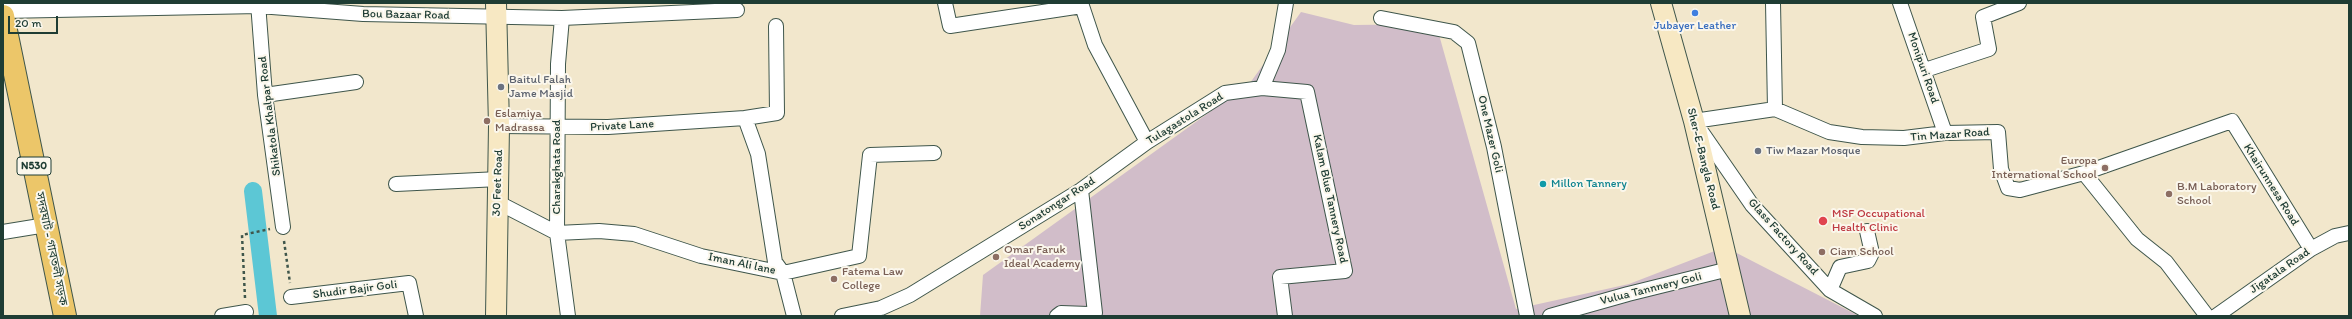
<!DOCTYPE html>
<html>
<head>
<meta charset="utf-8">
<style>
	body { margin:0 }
	#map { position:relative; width:2352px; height:319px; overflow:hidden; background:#f2e7cc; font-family:Itim,sans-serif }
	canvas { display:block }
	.frame { position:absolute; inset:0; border:4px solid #1f3d34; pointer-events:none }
	.scale { position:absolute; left:8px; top:16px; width:50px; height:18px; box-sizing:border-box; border:2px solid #1f3d34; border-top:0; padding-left:5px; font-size:12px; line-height:14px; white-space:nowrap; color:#1f3d34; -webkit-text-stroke:3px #fbf7ec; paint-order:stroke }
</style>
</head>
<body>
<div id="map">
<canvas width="2352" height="319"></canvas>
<div class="frame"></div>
<div class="scale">20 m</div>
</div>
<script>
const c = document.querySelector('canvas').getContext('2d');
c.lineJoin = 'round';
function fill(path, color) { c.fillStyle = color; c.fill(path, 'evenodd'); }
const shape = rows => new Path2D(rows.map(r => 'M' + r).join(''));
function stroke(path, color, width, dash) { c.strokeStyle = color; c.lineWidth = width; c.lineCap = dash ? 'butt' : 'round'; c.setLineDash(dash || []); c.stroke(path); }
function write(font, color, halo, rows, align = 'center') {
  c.font = font + ' Itim,"Noto Sans Bengali",sans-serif'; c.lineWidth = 4; c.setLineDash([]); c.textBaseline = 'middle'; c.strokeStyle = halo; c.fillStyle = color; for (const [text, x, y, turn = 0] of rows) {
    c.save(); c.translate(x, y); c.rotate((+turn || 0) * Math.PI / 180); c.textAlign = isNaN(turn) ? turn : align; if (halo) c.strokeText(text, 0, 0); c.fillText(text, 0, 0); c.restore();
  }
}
fill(shape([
	[1301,12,1354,25,1436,24,1516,309,1629,284,1725,247,1859,316,980,316,983,275,1250,83]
]), '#d1bdc9');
stroke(shape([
	[253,191,268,316]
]), '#5cc7d5', 18);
const street = shape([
	[258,3,265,95,283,227],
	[945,3,950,26,1082,6],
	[1081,3,1095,45,1147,142],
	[1773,3,1775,109],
	[1900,3,1945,133],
	[3,11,259,6,363,14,562,18,737,10],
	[562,18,558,64,557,233,568,316],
	[1381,18,1454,32,1468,43,1494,147,1527,316],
	[776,26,777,113,745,118,758,154,775,262,783,273,794,316],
	[1925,70,1989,49,1983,17,2019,3],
	[1262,88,1307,92,1345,271,1280,277,1285,316],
	[265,95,356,82],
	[499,126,608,127,745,118],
	[2084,173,2232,121,2311,249],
	[396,184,499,179],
	[497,202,557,233,599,231,634,234,701,256,783,273,859,256,870,155,934,153],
	[3,232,46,225],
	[1830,290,1840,267,1868,261,1872,253,1867,231],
	[291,297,409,283,416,316],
	[222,316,246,312],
	[842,316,881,308,910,295,1081,190,1147,142,1225,93,1262,88,1278,50,1286,3],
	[1057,316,1061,313,1088,314,1095,313,1081,190],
	[1550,316,1628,294,1729,269],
	[1875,316,1830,290,1752,205,1694,121,1775,109,1829,132,1862,137,1904,138,1945,133,1998,132,2001,169,2008,188,2020,190,2084,173,2137,239,2166,262,2207,316],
	[2216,316,2311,249,2335,236,2349,233]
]);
const secondary = shape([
	[496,3,499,126,496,316],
	[1661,3,1694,121,1740,316]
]);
const highway = shape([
	[3,16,65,316]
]);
stroke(street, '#3f564b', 16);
stroke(secondary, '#3f564b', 22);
stroke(highway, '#3f564b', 24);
stroke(shape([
	[284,241,290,283],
	[245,298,242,235,270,229]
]), '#3f564b', 2.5, [3, 3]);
stroke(street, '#fff', 14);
stroke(secondary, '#f7e8c3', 20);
stroke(highway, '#ecc669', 22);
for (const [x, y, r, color] of [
	[1695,13,4,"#3f7fe0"],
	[501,87,4,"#6b7280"],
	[487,121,4,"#8d6e63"],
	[1758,151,4,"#6b7280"],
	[2105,168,4,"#8d6e63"],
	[1543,184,4,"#0f9aa8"],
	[2169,194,4,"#8d6e63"],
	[1823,221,5,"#e0444e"],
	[1822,252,4,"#8d6e63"],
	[996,257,4,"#8d6e63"],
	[834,279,4,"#8d6e63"]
]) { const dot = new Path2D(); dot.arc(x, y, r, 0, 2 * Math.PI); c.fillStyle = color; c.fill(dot); stroke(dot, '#fbf7ec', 1.5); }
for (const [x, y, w] of [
	[34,166,34]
]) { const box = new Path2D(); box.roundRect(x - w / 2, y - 9, w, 18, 3); c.fillStyle = '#fbf7ec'; c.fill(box); stroke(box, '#1f3d34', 1); }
write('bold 11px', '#1f3d34', null, [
	["N530",34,166]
]);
write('12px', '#1f3d34', '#fbf7ec', [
	["Bou Bazaar Road",406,15,1],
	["Monipuri Road",1923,68,71],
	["Shikatola Khalpar Road",270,116,-97],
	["Tulagastola Road",1185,119,-32],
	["Private Lane",622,126,-3],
	["One Mazer Goli",1490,134,77],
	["Tin Mazar Road",1950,135,-4],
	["Sher-E-Bangla Road",1703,159,76],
	["Charakghata Road",557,167,-90],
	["30 Feet Road",498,183,-88],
	["Khairunnesa Road",2271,185,58],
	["Kalam Blue Tannery Road",1330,199,78],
	["Sonatongar Road",1057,204,-33],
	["Glass Factory Road",1783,237,48],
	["সদরঘাট - গাবতলী সড়ক",51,249,78],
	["Iman Ali lane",742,264,12],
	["Jigatala Road",2280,271,-35],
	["Vulua Tannnery Goli",1651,289,-14],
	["Shudir Bajir Goli",355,290,-7]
]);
write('12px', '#366cbe', '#fbf7ec', [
	["Jubayer Leather",1695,26]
]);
write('12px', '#5b616d', '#fbf7ec', [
	["Baitul Falah",509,80],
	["Jame Masjid",509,94],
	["Tiw Mazar Mosque",1766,151]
], 'left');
write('12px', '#785e54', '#fbf7ec', [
	["Eslamiya",495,114],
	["Madrassa",495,128],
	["Europa",2097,161,"right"],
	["International School",2097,175,"right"],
	["B.M Laboratory",2177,187],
	["School",2177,201],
	["Omar Faruk",1004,250],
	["Ideal Academy",1004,264],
	["Ciam School",1830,252],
	["Fatema Law",842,272],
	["College",842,286]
], 'left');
write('12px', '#0d838f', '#fbf7ec', [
	["Millon Tannery",1551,184]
], 'left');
write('12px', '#be3a42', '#fbf7ec', [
	["MSF Occupational",1832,214],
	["Health Clinic",1832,228]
], 'left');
</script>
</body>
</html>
